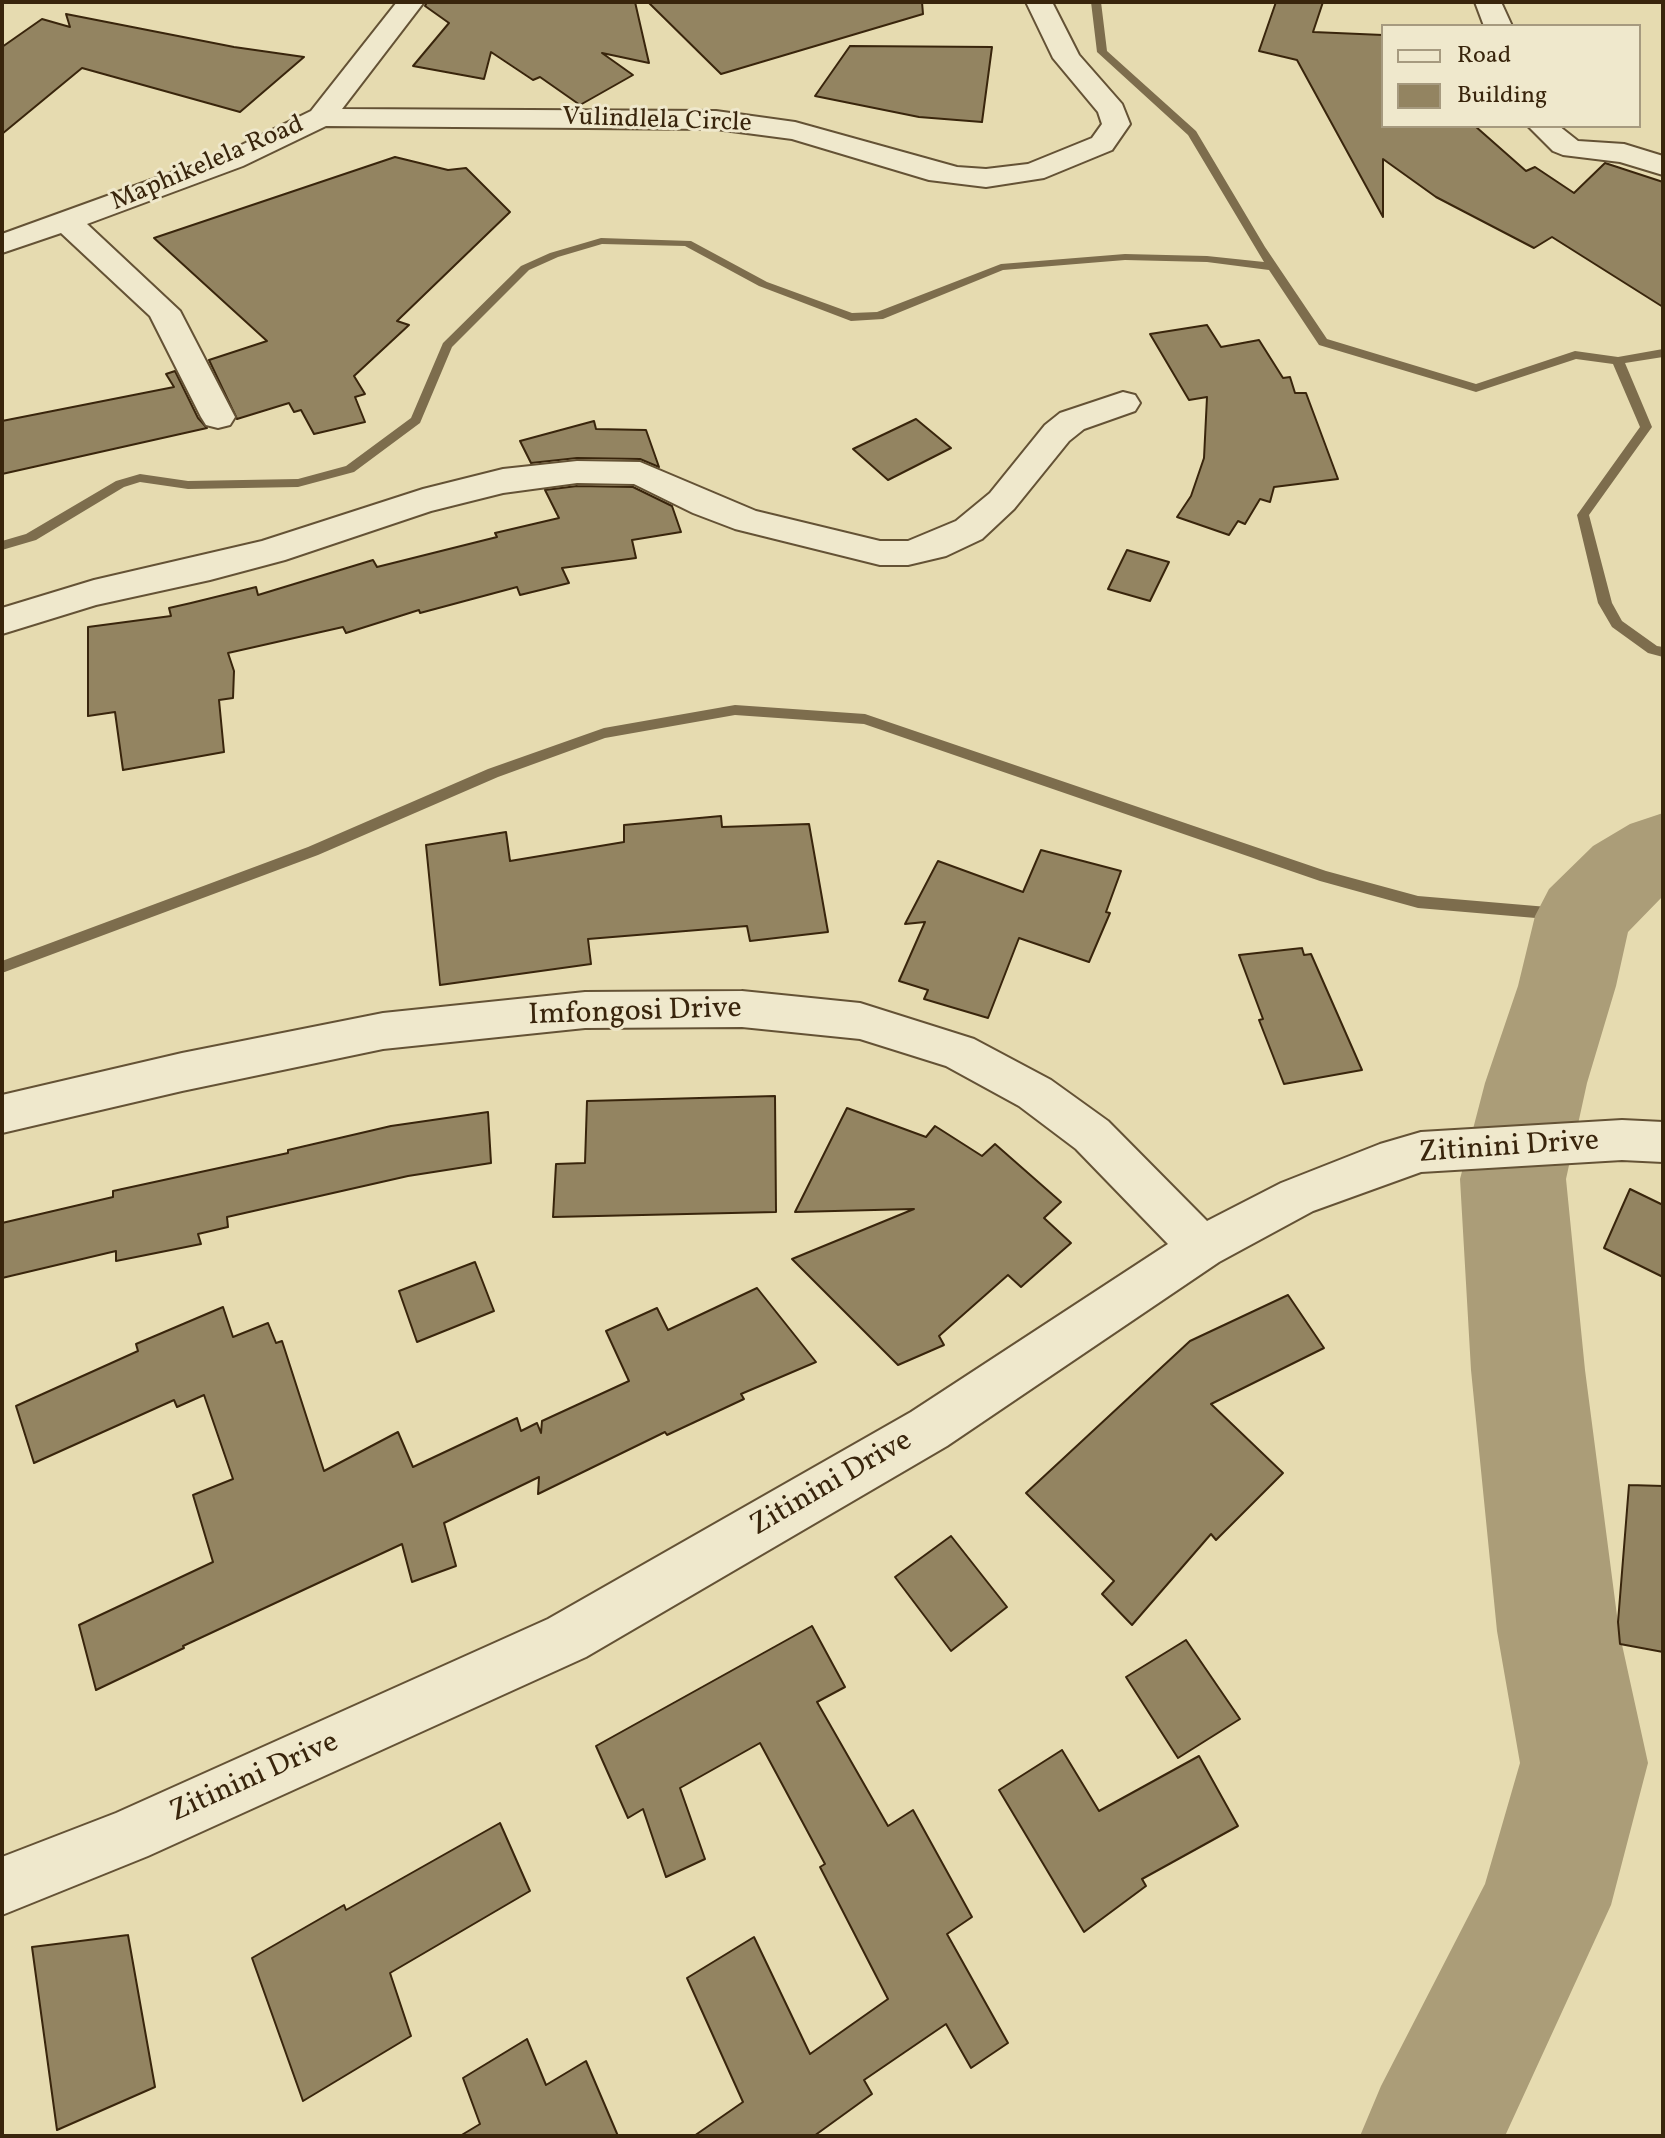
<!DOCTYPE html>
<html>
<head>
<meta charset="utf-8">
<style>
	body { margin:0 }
	#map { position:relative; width:1665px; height:2138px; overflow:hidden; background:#e6dbb0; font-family:Vollkorn,serif }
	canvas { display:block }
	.frame { position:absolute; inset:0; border:4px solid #39250c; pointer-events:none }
	.legend { position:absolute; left:1381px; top:24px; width:260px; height:104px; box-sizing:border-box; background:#efe8cc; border:2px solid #a69a7f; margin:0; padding:10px 14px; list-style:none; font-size:24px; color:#39250c }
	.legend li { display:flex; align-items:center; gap:16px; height:40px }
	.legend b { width:40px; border:2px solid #a69a7f }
</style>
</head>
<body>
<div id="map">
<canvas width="1665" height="2138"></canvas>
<div class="frame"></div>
<ul class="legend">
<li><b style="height:10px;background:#efe8cc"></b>Road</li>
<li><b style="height:22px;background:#938461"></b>Building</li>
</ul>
</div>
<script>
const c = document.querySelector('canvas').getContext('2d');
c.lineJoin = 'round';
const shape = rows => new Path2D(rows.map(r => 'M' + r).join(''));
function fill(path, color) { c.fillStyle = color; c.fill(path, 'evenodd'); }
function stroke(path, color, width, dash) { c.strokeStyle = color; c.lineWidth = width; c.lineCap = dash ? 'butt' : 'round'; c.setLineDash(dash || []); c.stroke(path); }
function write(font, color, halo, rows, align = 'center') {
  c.font = font + ' Vollkorn,serif'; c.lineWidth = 6; c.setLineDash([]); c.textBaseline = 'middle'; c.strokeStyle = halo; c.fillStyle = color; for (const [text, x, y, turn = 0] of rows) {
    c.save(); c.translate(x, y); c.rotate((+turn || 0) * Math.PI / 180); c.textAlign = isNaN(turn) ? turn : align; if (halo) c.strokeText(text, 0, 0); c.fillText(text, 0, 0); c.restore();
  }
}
fill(shape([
	[1091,2,1101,2,1107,51,1196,131,1265,247,1327,339,1476,384,1575,351,1618,357,1663,349,1663,357,1625,363,1652,427,1589,515,1612,603,1622,621,1657,646,1663,647,1663,657,1648,653,1612,627,1598,603,1577,515,1640,427,1613,364,1576,359,1476,392,1319,345,1269,270,1207,262,1125,260,1003,270,883,319,851,321,759,286,685,246,602,244,558,257,529,270,452,347,420,423,354,472,298,487,188,489,140,482,124,487,36,540,2,550,2,541,26,534,116,481,140,474,188,481,298,479,346,466,411,418,443,343,521,266,550,253,601,238,691,241,767,282,852,313,877,312,1001,264,1125,254,1207,256,1264,262,1188,135,1097,52,1091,2],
	[735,705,865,714,1326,871,1418,896,1583,910,1591,916,1583,922,1418,908,1320,881,864,724,735,715,605,738,498,777,318,855,2,973,2,961,308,847,488,769,604,728,735,705]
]), '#7d6d4d');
fill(shape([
	[1663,813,1663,896,1628,932,1616,986,1587,1083,1566,1179,1585,1370,1619,1631,1648,1763,1611,1905,1505,2136,1360,2136,1381,2086,1485,1884,1520,1763,1497,1631,1471,1370,1460,1179,1485,1083,1518,986,1535,916,1549,889,1593,846,1630,824,1663,813]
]), '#ab9d78');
const building = shape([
	[427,2,635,2,649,63,602,53,633,75,580,105,540,77,533,80,491,52,484,79,413,66,449,23,425,6,427,2],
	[648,2,922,2,923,14,721,74,648,2],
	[1276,2,1323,2,1313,32,1383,35,1383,126,1475,126,1526,171,1535,167,1574,193,1605,163,1663,182,1663,307,1552,237,1534,248,1436,197,1383,159,1383,217,1297,60,1259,51,1276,2],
	[66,14,234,47,304,57,240,112,82,68,2,134,2,47,42,19,70,27,66,14],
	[850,46,992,47,982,122,919,117,815,96,850,46],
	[395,157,448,170,466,168,510,212,397,321,409,325,354,376,365,394,355,397,365,422,314,434,301,410,294,412,289,403,237,419,209,360,267,341,154,238,395,157],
	[1207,325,1221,347,1259,340,1283,378,1290,377,1295,393,1306,393,1338,479,1274,487,1270,502,1260,499,1245,524,1238,521,1229,535,1177,517,1191,496,1204,458,1207,397,1189,400,1150,334,1207,325],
	[175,371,198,418,207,428,2,474,2,421,174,387,166,374,175,371],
	[916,419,951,448,888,480,853,449,916,419],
	[594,421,596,429,646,430,659,467,640,459,577,458,531,463,520,441,594,421],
	[577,486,633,487,672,506,681,532,632,540,636,558,562,568,569,583,520,595,517,587,420,613,419,610,346,633,343,627,228,653,234,671,233,698,219,700,224,752,123,770,115,712,88,716,88,627,171,616,169,608,191,603,256,587,258,595,373,560,377,567,497,537,495,533,559,518,545,490,577,486],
	[1127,550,1169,562,1150,601,1108,589,1127,550],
	[721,816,722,827,809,824,828,932,750,941,747,926,588,939,591,964,440,985,426,845,506,832,510,861,624,842,624,825,721,816],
	[1041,850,1121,871,1106,912,1110,913,1089,962,1019,938,988,1018,924,999,928,990,899,981,925,922,905,924,938,861,1023,892,1041,850],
	[1302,948,1304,955,1311,954,1362,1070,1284,1084,1259,1020,1263,1019,1239,955,1302,948],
	[775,1096,776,1212,553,1217,556,1164,585,1163,587,1101,775,1096],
	[847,1108,926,1137,935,1126,982,1156,995,1144,1061,1202,1044,1218,1071,1243,1021,1287,1008,1275,939,1336,944,1345,898,1365,792,1259,914,1209,795,1212,847,1108],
	[488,1112,491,1163,408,1176,227,1217,228,1227,198,1234,201,1244,116,1261,116,1251,2,1278,2,1223,113,1197,113,1191,288,1153,288,1150,391,1126,488,1112],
	[1630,1189,1663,1205,1663,1277,1604,1248,1630,1189],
	[475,1262,494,1311,417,1342,399,1291,475,1262],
	[757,1288,816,1362,741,1394,744,1399,667,1435,665,1432,538,1494,539,1477,444,1523,456,1566,412,1582,402,1544,183,1646,184,1648,96,1690,79,1625,213,1562,193,1495,233,1479,204,1395,177,1407,174,1400,34,1463,16,1406,138,1351,136,1344,223,1307,233,1337,268,1323,276,1343,282,1341,324,1471,398,1432,413,1467,517,1418,521,1431,537,1423,541,1433,542,1421,629,1381,606,1331,657,1308,668,1330,757,1288],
	[1288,1295,1324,1348,1211,1404,1283,1473,1216,1540,1211,1534,1132,1625,1102,1594,1114,1581,1026,1493,1190,1341,1288,1295],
	[1629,1485,1663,1486,1663,1652,1620,1644,1618,1622,1629,1485],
	[951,1536,1007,1607,951,1651,895,1577,951,1536],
	[812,1626,845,1687,817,1702,888,1826,913,1810,972,1917,947,1934,1008,2043,971,2068,946,2024,864,2080,872,2094,814,2136,694,2136,743,2102,687,1978,754,1937,810,2054,888,1999,820,1867,825,1864,760,1743,680,1788,705,1859,666,1877,643,1809,628,1818,596,1746,812,1626],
	[1186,1640,1240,1719,1178,1758,1126,1677,1186,1640],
	[1062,1750,1099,1811,1199,1756,1238,1826,1142,1879,1146,1886,1084,1932,999,1790,1062,1750],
	[500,1823,530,1891,390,1973,411,2036,303,2101,252,1958,344,1905,346,1910,500,1823],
	[128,1935,155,2087,57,2130,32,1947,128,1935],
	[527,2039,546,2085,586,2061,618,2136,460,2136,480,2124,463,2078,527,2039]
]);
fill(building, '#938461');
stroke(building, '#39250c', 2);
const minor = shape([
	[397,2,424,2,342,109,716,111,795,122,957,167,986,169,1028,164,1092,138,1102,124,1098,112,1053,58,1026,2,1052,2,1079,55,1122,104,1130,124,1112,150,1044,178,986,187,929,180,792,139,716,129,326,126,243,166,87,224,180,311,235,417,230,425,218,428,206,425,201,417,150,316,61,233,2,253,2,234,223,154,311,111,397,2],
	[1475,2,1501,2,1512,26,1484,26,1475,2],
	[1528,126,1559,126,1578,141,1624,144,1663,156,1663,175,1620,162,1563,155,1553,151,1528,126],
	[1123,392,1135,395,1140,403,1135,411,1084,429,1069,441,1014,509,982,539,946,556,908,565,880,565,735,529,693,513,634,484,577,483,503,493,431,511,285,560,210,580,96,605,2,634,2,608,94,580,262,541,423,489,503,469,577,461,640,462,756,511,880,541,908,541,956,521,990,493,1045,425,1060,413,1123,392],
	[742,991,860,1003,974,1039,1051,1080,1108,1121,1207,1221,1281,1183,1380,1144,1421,1132,1622,1120,1663,1122,1663,1162,1622,1160,1421,1172,1313,1211,1219,1262,947,1446,586,1657,148,1856,2,1915,2,1857,116,1813,548,1619,911,1412,1168,1244,1076,1149,1019,1106,946,1066,860,1039,742,1027,585,1028,383,1049,182,1091,2,1133,2,1095,182,1053,383,1013,585,992,742,991]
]);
stroke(minor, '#645235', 4);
fill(minor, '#efe8cc');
write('26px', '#39250c', '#efe8cc', [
	["Vulindlela Circle",657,122,2],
	["Maphikelela Road",208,165,-23]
]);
write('30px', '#39250c', '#efe8cc', [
	["Imfongosi Drive",635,1014,-2],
	["Zitinini Drive",1509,1149,-4],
	["Zitinini Drive",832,1485,-30],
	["Zitinini Drive",255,1779,-24]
]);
</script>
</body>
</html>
